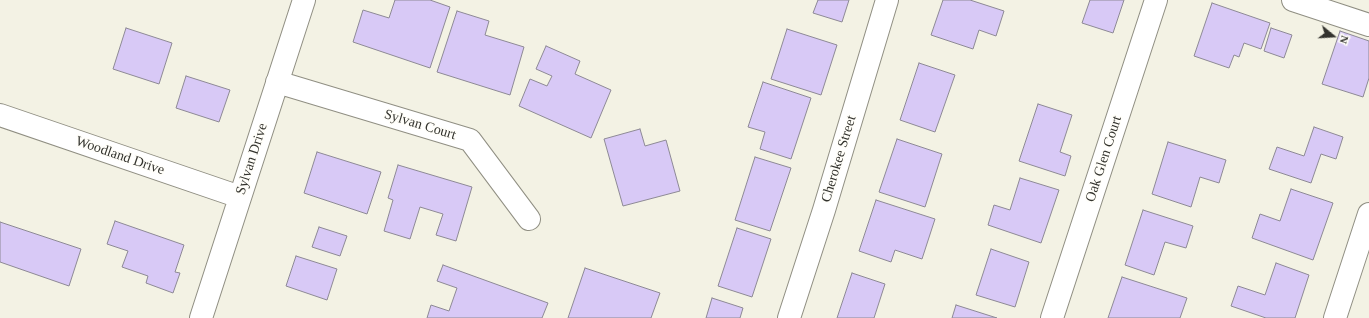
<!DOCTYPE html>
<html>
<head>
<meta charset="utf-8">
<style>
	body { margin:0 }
	#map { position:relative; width:1369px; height:318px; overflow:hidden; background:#f3f2e4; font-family:Georgia,serif }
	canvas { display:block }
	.north { position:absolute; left:1313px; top:16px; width:40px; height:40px; -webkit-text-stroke:3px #fffef9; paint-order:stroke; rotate:108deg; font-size:11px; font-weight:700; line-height:16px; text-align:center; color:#33332e }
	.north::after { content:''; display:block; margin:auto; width:14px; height:18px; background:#33332e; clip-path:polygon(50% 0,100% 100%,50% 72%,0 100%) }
</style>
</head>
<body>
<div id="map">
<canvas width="1369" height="318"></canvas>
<div class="north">N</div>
</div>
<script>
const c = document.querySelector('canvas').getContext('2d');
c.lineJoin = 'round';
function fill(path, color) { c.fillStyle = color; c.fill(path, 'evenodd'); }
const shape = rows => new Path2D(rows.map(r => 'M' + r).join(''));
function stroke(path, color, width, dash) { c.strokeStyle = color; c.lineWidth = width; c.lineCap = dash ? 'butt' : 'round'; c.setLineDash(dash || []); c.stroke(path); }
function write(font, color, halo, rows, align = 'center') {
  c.font = font + ' Georgia,serif'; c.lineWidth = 3; c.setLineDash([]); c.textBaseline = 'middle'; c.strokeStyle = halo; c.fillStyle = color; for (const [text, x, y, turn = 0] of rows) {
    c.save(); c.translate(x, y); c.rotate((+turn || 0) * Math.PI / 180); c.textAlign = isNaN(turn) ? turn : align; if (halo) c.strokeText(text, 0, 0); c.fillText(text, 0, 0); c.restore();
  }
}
const building = shape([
	[395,0,430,0,450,7,430,68,353,42,363,10,389,18,395,0],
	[818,0,849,0,842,22,813,13,818,0],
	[943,0,970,0,1004,11,996,36,979,30,973,49,931,35,943,0],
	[1090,0,1124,0,1113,33,1082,23,1090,0],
	[1212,3,1270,23,1261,49,1244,43,1239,57,1234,55,1229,68,1194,56,1212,3],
	[457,11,489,21,485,35,524,47,510,95,437,72,457,11],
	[126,28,172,43,159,84,113,69,126,28],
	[1271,28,1292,35,1284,58,1264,51,1271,28],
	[787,29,837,45,821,95,771,79,787,29],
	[1340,31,1369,41,1369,78,1363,97,1322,84,1340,31],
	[546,46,580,61,575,74,611,90,591,138,519,106,530,79,547,86,552,76,536,69,546,46],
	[919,63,955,75,935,132,900,120,919,63],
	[186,76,230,90,219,122,176,108,186,76],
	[763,82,811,98,791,159,760,149,765,132,748,127,763,82],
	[1038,104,1072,115,1060,152,1071,156,1065,176,1019,161,1038,104],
	[1314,127,1343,137,1336,159,1321,154,1311,183,1269,169,1277,147,1304,156,1314,127],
	[640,129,645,146,666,140,680,191,623,206,604,139,640,129],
	[897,139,942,154,925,207,879,192,897,139],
	[1168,142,1226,160,1219,183,1200,177,1191,207,1152,194,1168,142],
	[317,152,381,172,367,214,304,193,317,152],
	[755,157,791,168,770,231,735,220,755,157],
	[398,165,472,187,456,241,436,235,443,214,420,207,410,239,384,231,393,200,388,198,398,165],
	[1020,178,1059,190,1041,243,988,225,994,205,1010,210,1020,178],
	[1291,189,1333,203,1313,260,1252,238,1260,214,1280,221,1291,189],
	[876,200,935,219,922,259,895,250,891,262,859,251,876,200],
	[1143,210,1193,226,1186,248,1165,242,1154,275,1125,265,1143,210],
	[115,221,184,245,175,272,180,273,173,293,146,283,148,276,122,267,128,251,107,244,115,221],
	[0,222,81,249,69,286,0,262,0,222],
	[319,227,347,236,340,256,312,247,319,227],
	[737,228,771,239,752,297,718,286,737,228],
	[991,249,1029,262,1015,307,976,295,991,249],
	[296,256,337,269,327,300,286,286,296,256],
	[1276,263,1309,275,1295,318,1266,318,1231,306,1238,286,1265,295,1276,263],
	[443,265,548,303,542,318,427,318,431,305,449,311,457,288,437,281,443,265],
	[585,268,660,293,651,318,568,318,585,268],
	[852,273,885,284,874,318,837,318,852,273],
	[1122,277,1187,298,1180,318,1108,318,1122,277],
	[712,298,743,308,740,318,706,318,712,298],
	[956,305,997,318,952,318,956,305]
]);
fill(building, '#d8c9f6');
stroke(building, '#8d8995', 1);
const minor = shape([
	[1293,0,1369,25],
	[277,82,470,140,529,219],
	[0,115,240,197],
	[201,318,304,0],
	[789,318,824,210,887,0],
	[1052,318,1156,0],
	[1335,318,1369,214]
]);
stroke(minor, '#908f83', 24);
stroke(minor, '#fff', 22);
write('14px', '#33332e', '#fffef9', [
	["Sylvan Court",420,125,17],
	["Woodland Drive",120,156,19],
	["Sylvan Drive",252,159,-72],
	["Cherokee Street",839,159,-73],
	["Oak Glen Court",1104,159,-72]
]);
</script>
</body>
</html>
